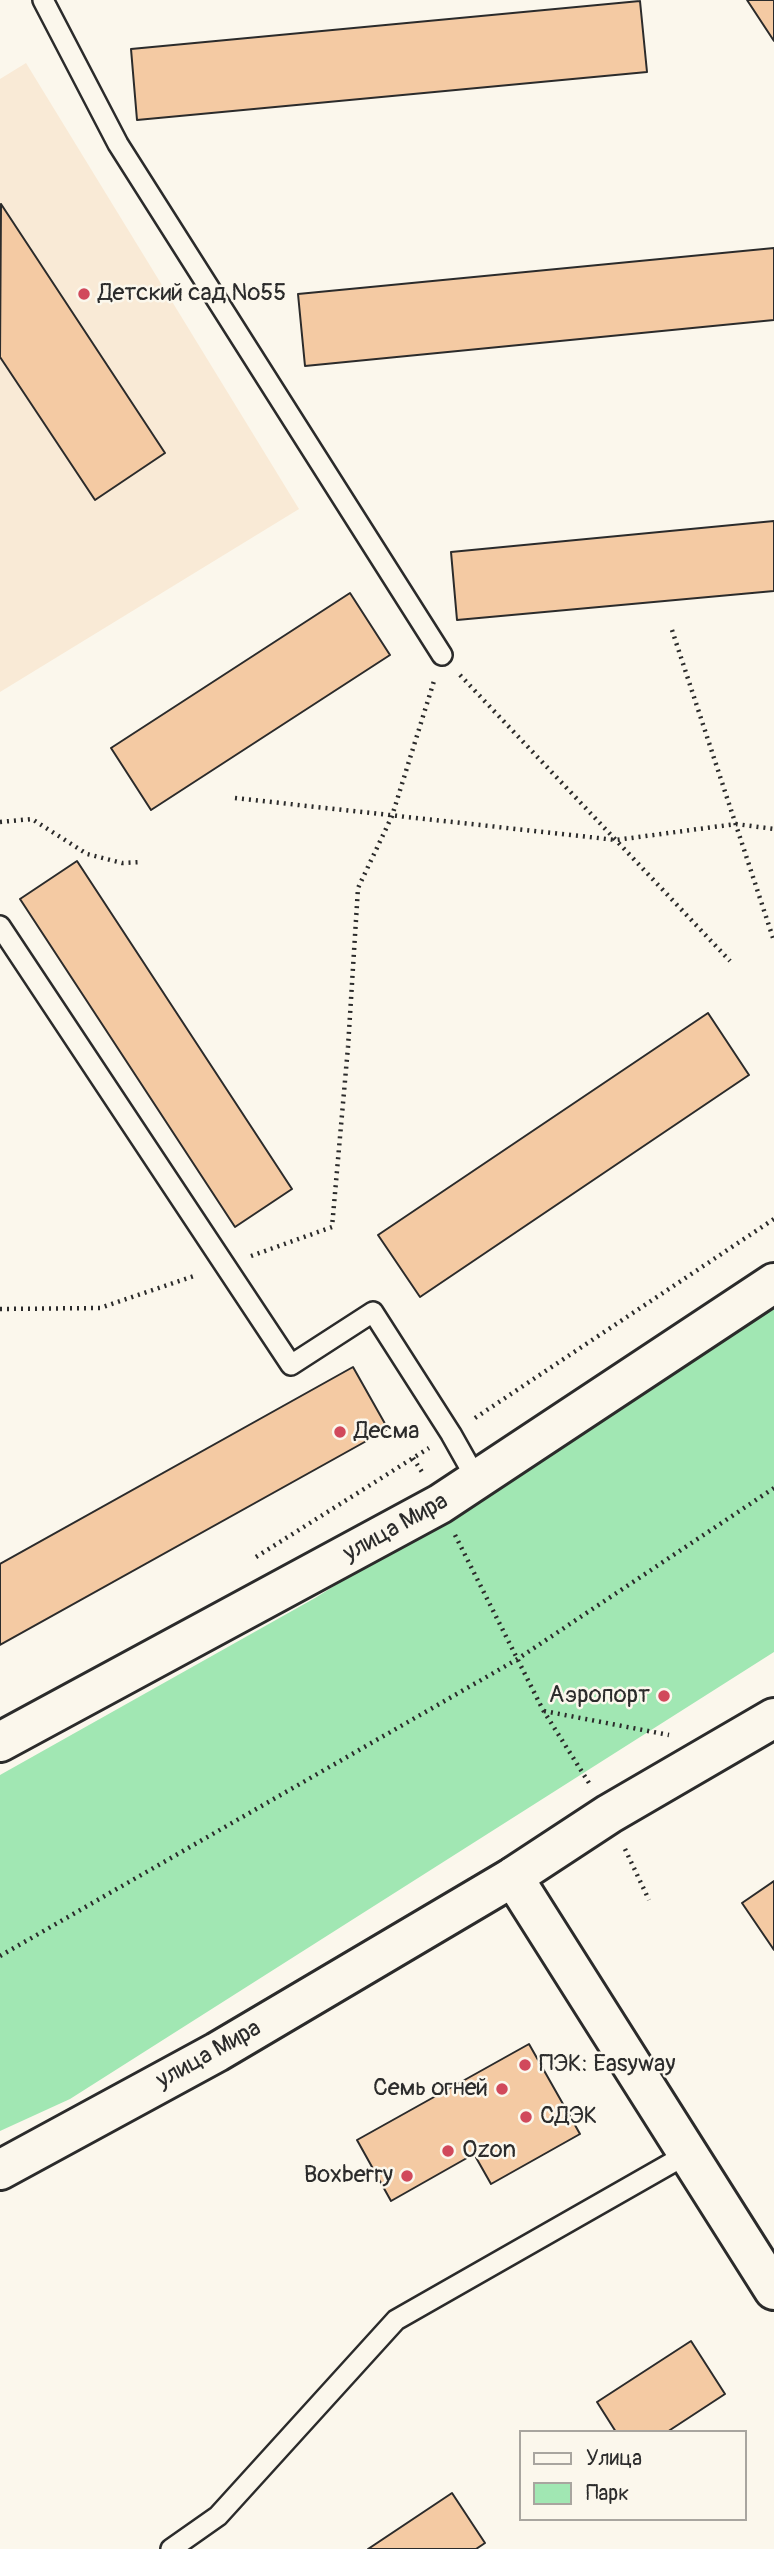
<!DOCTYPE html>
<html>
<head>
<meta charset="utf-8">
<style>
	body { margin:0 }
	#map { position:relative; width:774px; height:2549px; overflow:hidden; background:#fbf7ec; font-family:Pangolin,sans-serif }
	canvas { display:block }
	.legend { position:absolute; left:519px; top:2430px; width:228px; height:91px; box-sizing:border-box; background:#fbf7ec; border:2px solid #a8a59f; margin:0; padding:9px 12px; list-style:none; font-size:21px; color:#2b2b2b }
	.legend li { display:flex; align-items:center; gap:14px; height:35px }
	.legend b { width:35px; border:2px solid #a8a59f }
</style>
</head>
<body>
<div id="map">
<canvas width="774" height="2549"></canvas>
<ul class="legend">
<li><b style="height:9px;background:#fbf7ec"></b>Улица</li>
<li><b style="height:19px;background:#a1e7b3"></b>Парк</li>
</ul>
</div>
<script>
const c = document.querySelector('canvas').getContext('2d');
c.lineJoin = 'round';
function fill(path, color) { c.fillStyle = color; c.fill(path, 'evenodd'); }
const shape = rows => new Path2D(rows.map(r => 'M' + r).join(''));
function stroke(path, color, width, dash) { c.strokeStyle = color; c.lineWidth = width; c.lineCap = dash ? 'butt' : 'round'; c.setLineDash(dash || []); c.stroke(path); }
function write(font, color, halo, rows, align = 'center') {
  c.font = font + ' Pangolin,sans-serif'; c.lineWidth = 5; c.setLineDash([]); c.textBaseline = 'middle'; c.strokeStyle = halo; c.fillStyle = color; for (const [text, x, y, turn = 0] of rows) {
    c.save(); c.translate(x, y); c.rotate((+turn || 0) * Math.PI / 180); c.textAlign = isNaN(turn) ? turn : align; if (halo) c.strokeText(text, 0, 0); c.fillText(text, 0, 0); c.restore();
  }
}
fill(shape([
	[26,63,299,509,0,692,0,79]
]), '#f9ead6');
fill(shape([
	[774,1303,774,1652,70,2099,0,2131,0,1775,315,1598,563,1442]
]), '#a1e7b3');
const building = shape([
	[747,0,774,0,774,41,747,0],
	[640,1,647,72,137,120,131,49,640,1],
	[1,204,165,453,95,500,0,357,1,204],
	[774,248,774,320,305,366,298,294,774,248],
	[774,521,774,591,457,620,451,552,774,521],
	[350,593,390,655,151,810,111,748,350,593],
	[77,861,292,1189,235,1227,20,899,77,861],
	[708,1013,749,1075,420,1297,378,1235,708,1013],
	[353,1367,388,1429,0,1645,0,1564,353,1367],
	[774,1881,774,1950,742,1903,774,1881],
	[529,2044,580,2134,491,2184,474,2154,391,2201,357,2140,529,2044],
	[691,2341,725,2394,667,2432,616,2432,597,2402,691,2341],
	[452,2493,485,2543,476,2549,368,2549,452,2493]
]);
fill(building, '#f4caa3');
stroke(building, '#2b2b2b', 2);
const lane = shape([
	[43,0,118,144,442,655],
	[0,926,291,1365,373,1312,451,1434,478,1482],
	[171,2549,218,2516,396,2320,689,2153]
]);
const street = shape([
	[0,1742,440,1504,774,1283],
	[513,1877,774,2290]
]);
const secondary = shape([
	[0,2170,217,2052,513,1877,609,1814,774,1718]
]);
stroke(lane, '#2b2b2b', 24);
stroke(street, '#2b2b2b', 44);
stroke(secondary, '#2b2b2b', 44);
stroke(shape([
	[672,630,774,941],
	[460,675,730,961],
	[235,798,616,840,736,824,774,829],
	[0,822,32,819,87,854,122,863,141,862],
	[251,1256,332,1227,348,1047,358,888,392,816,434,681],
	[0,1309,100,1308,197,1275],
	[475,1418,774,1219],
	[413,1458,422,1472],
	[455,1535,543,1710,589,1783],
	[256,1557,429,1448],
	[544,1711,669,1735],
	[625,1849,649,1900],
	[0,1956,516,1660,774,1488]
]), '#2b2b2b', 4.5, [2, 5]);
stroke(lane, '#fbf7ec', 19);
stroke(street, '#fbf7ec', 38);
stroke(secondary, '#fbf7ec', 38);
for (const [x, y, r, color] of [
	[84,294,7,"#d1495b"],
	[340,1432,7,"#d1495b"],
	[664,1696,7,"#d1495b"],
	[525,2065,7,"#d1495b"],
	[502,2089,7,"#d1495b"],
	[526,2117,7,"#d1495b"],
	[448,2151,7,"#d1495b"],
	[407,2176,7,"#d1495b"]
]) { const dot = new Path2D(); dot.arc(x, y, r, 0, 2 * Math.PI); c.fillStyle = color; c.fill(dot); stroke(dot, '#fbf7ec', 2.5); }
write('24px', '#2b2b2b', '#fbf7ec', [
	["Детский сад №55",98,294],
	["Десма",354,1432],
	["Аэропорт",650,1696,"right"],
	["ПЭК: Easyway",539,2065],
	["Семь огней",488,2089,"right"],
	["СДЭК",540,2117],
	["Ozon",462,2151],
	["Boxberry",393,2176,"right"]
], 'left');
write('24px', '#2b2b2b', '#fbf7ec', [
	["улица Мира",396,1528,-29],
	["улица Мира",209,2055,-29]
]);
</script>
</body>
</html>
